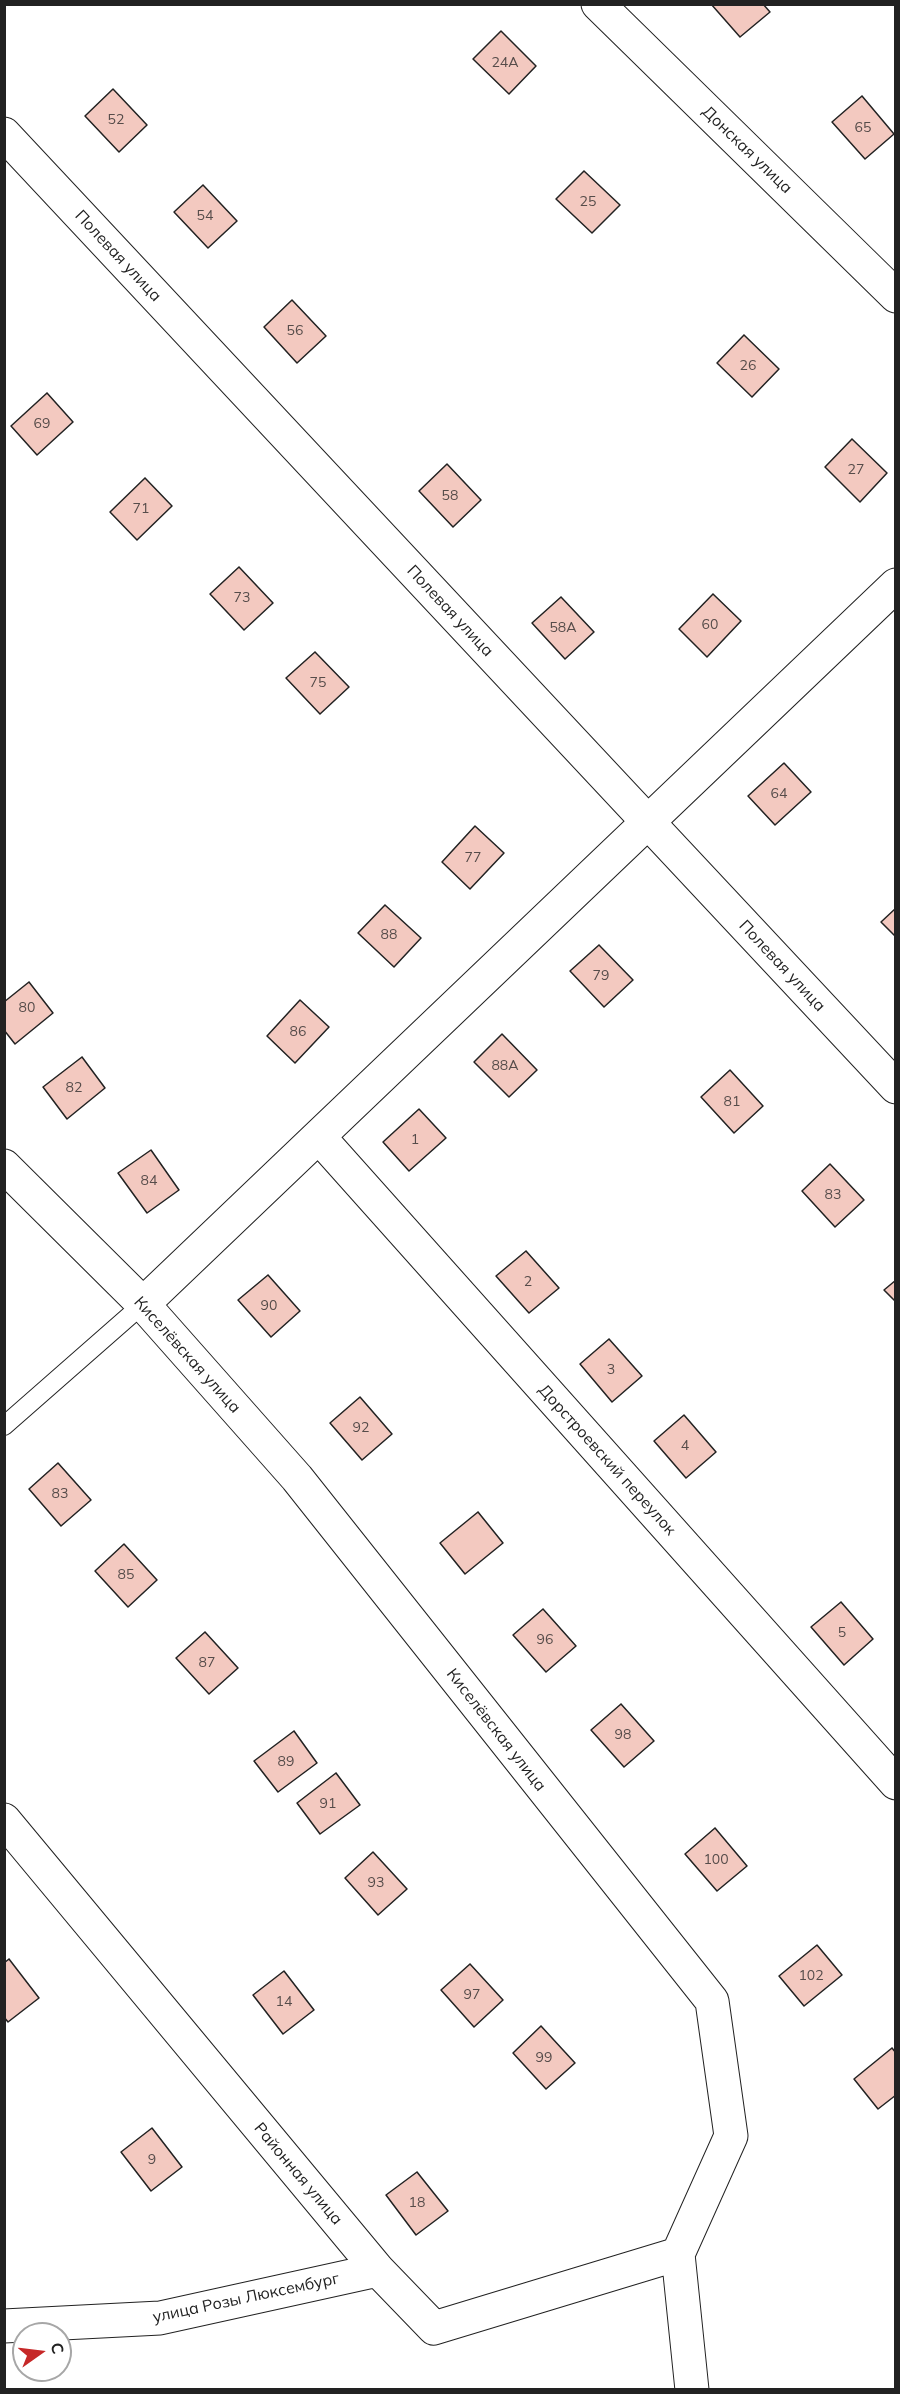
<!DOCTYPE html>
<html>
<head>
<meta charset="utf-8">
<style>
	body { margin:0 }
	#map { position:relative; width:900px; height:2394px; overflow:hidden; background:#fff; font-family:Mulish,sans-serif }
	canvas { display:block }
	.frame { position:absolute; inset:0; border:6px solid #222; pointer-events:none }
	.north { position:absolute; left:12px; top:2322px; width:60px; height:60px; box-sizing:border-box; background:#fff; border:2px solid #a7a7a7; border-radius:50%; rotate:76deg; font-size:16px; font-weight:700; line-height:24px; text-align:center; color:#222 }
	.north::after { content:''; display:block; margin:auto; width:21px; height:27px; background:#c62828; clip-path:polygon(50% 0,100% 100%,50% 72%,0 100%) }
</style>
</head>
<body>
<div id="map">
<canvas width="900" height="2394"></canvas>
<div class="frame"></div>
<div class="north">С</div>
</div>
<script>
const c = document.querySelector('canvas').getContext('2d');
c.lineJoin = 'round';
function fill(path, color) { c.fillStyle = color; c.fill(path, 'evenodd'); }
const shape = rows => new Path2D(rows.map(r => 'M' + r).join(''));
function stroke(path, color, width, dash) { c.strokeStyle = color; c.lineWidth = width; c.lineCap = dash ? 'butt' : 'round'; c.setLineDash(dash || []); c.stroke(path); }
function write(font, color, halo, rows, align = 'center') {
  c.font = font + ' Mulish,sans-serif'; c.lineWidth = 4.5; c.setLineDash([]); c.textBaseline = 'middle'; c.strokeStyle = halo; c.fillStyle = color; for (const [text, x, y, turn = 0] of rows) {
    c.save(); c.translate(x, y); c.rotate((+turn || 0) * Math.PI / 180); c.textAlign = isNaN(turn) ? turn : align; if (halo) c.strokeText(text, 0, 0); c.fillText(text, 0, 0); c.restore();
  }
}
const building = shape([
	[711,4,763,4,770,12,740,37,711,4],
	[501,31,536,66,509,94,473,59,501,31],
	[113,89,147,125,119,152,85,116,113,89],
	[862,96,894,134,865,159,832,122,862,96],
	[584,171,620,205,592,233,556,199,584,171],
	[203,185,237,221,208,248,174,212,203,185],
	[292,300,326,336,297,363,264,327,292,300],
	[744,335,779,369,752,397,717,363,744,335],
	[47,393,73,422,37,455,11,426,47,393],
	[852,439,887,473,860,502,825,467,852,439],
	[447,464,481,500,453,527,419,491,447,464],
	[145,478,172,506,137,540,110,512,145,478],
	[239,567,273,603,244,630,210,594,239,567],
	[713,594,741,621,707,657,679,629,713,594],
	[561,597,594,632,565,659,532,623,561,597],
	[315,652,349,687,320,714,286,678,315,652],
	[784,763,811,792,775,825,748,796,784,763],
	[475,826,504,853,470,889,442,862,475,826],
	[385,905,421,938,394,967,358,933,385,905],
	[896,908,896,937,881,922,896,908],
	[599,945,633,980,604,1007,570,971,599,945],
	[29,982,53,1013,15,1044,4,1030,4,1002,29,982],
	[300,1000,329,1027,295,1063,267,1036,300,1000],
	[502,1034,537,1070,509,1097,474,1062,502,1034],
	[82,1057,105,1088,67,1119,43,1087,82,1057],
	[730,1070,763,1106,734,1133,701,1097,730,1070],
	[419,1109,446,1138,409,1171,383,1142,419,1109],
	[151,1150,179,1190,147,1213,118,1173,151,1150],
	[830,1164,864,1200,835,1227,802,1191,830,1164],
	[526,1251,559,1288,529,1313,496,1276,526,1251],
	[268,1275,300,1311,271,1337,238,1300,268,1275],
	[896,1280,896,1302,884,1290,896,1280],
	[609,1339,642,1376,612,1402,580,1364,609,1339],
	[360,1397,392,1434,362,1460,330,1423,360,1397],
	[684,1415,716,1452,686,1478,654,1441,684,1415],
	[58,1463,91,1500,61,1526,29,1489,58,1463],
	[478,1512,503,1543,465,1574,440,1543,478,1512],
	[124,1544,157,1580,128,1607,95,1571,124,1544],
	[841,1602,873,1639,844,1665,811,1627,841,1602],
	[543,1609,576,1646,546,1672,513,1635,543,1609],
	[205,1632,238,1668,209,1694,176,1658,205,1632],
	[621,1704,654,1741,624,1767,591,1730,621,1704],
	[294,1731,317,1763,278,1792,254,1761,294,1731],
	[336,1773,360,1805,320,1834,297,1803,336,1773],
	[715,1828,747,1866,717,1891,685,1854,715,1828],
	[373,1852,407,1889,378,1915,345,1878,373,1852],
	[817,1945,842,1975,804,2006,779,1976,817,1945],
	[9,1959,39,1998,8,2022,4,2017,4,1963,9,1959],
	[470,1964,503,2000,474,2027,441,1990,470,1964],
	[284,1971,314,2010,283,2034,253,1995,284,1971],
	[541,2026,575,2063,546,2089,513,2053,541,2026],
	[892,2048,896,2053,896,2095,878,2109,854,2079,892,2048],
	[152,2128,182,2167,151,2191,121,2152,152,2128],
	[417,2172,448,2211,416,2235,386,2195,417,2172]
]);
fill(building, '#f3c9c0');
stroke(building, '#222', 1.5);
const lane = shape([
	[4,1426,143,1304]
]);
const street = shape([
	[598,4,896,296],
	[4,134,896,1087],
	[319,1137,896,1783],
	[4,1166,143,1304,297,1478,712,2001,731,2136,678,2254,692,2390],
	[143,1304,896,585],
	[4,1820,378,2270,434,2328,678,2254],
	[4,2326,160,2318,378,2270]
]);
stroke(lane, '#222', 20);
stroke(street, '#222', 35);
stroke(lane, '#fff', 18);
stroke(street, '#fff', 33);
write('14px', '#564c4a', null, [
	["24А",505,63],
	["52",116,120],
	["65",863,128],
	["25",588,202],
	["54",205,216],
	["56",295,331],
	["26",748,366],
	["69",42,424],
	["27",856,470],
	["58",450,496],
	["71",141,509],
	["73",242,598],
	["60",710,625],
	["58А",563,628],
	["75",318,683],
	["64",779,794],
	["77",473,858],
	["88",389,935],
	["79",601,976],
	["80",27,1008],
	["86",298,1032],
	["88А",505,1066],
	["82",74,1088],
	["81",732,1102],
	["1",415,1140],
	["84",149,1181],
	["83",833,1195],
	["2",528,1282],
	["90",269,1306],
	["3",611,1370],
	["92",361,1428],
	["4",685,1446],
	["83",60,1494],
	["85",126,1575],
	["5",842,1633],
	["96",545,1640],
	["87",207,1663],
	["98",623,1735],
	["89",286,1762],
	["91",328,1804],
	["100",716,1860],
	["93",376,1883],
	["102",811,1976],
	["97",472,1995],
	["14",284,2002],
	["99",544,2058],
	["9",152,2160],
	["18",417,2203]
]);
write('16px', '#222', '#fff', [
	["Донская улица",747,150,44],
	["Полевая улица",118,256,47],
	["Полевая улица",450,611,47],
	["Полевая улица",782,966,47],
	["Киселёвская улица",187,1355,48],
	["Дорстроевский переулок",607,1460,48],
	["Киселёвская улица",496,1730,52],
	["Районная улица",298,2174,50],
	["улица Розы Люксембург",246,2298,-12]
]);
</script>
</body>
</html>
